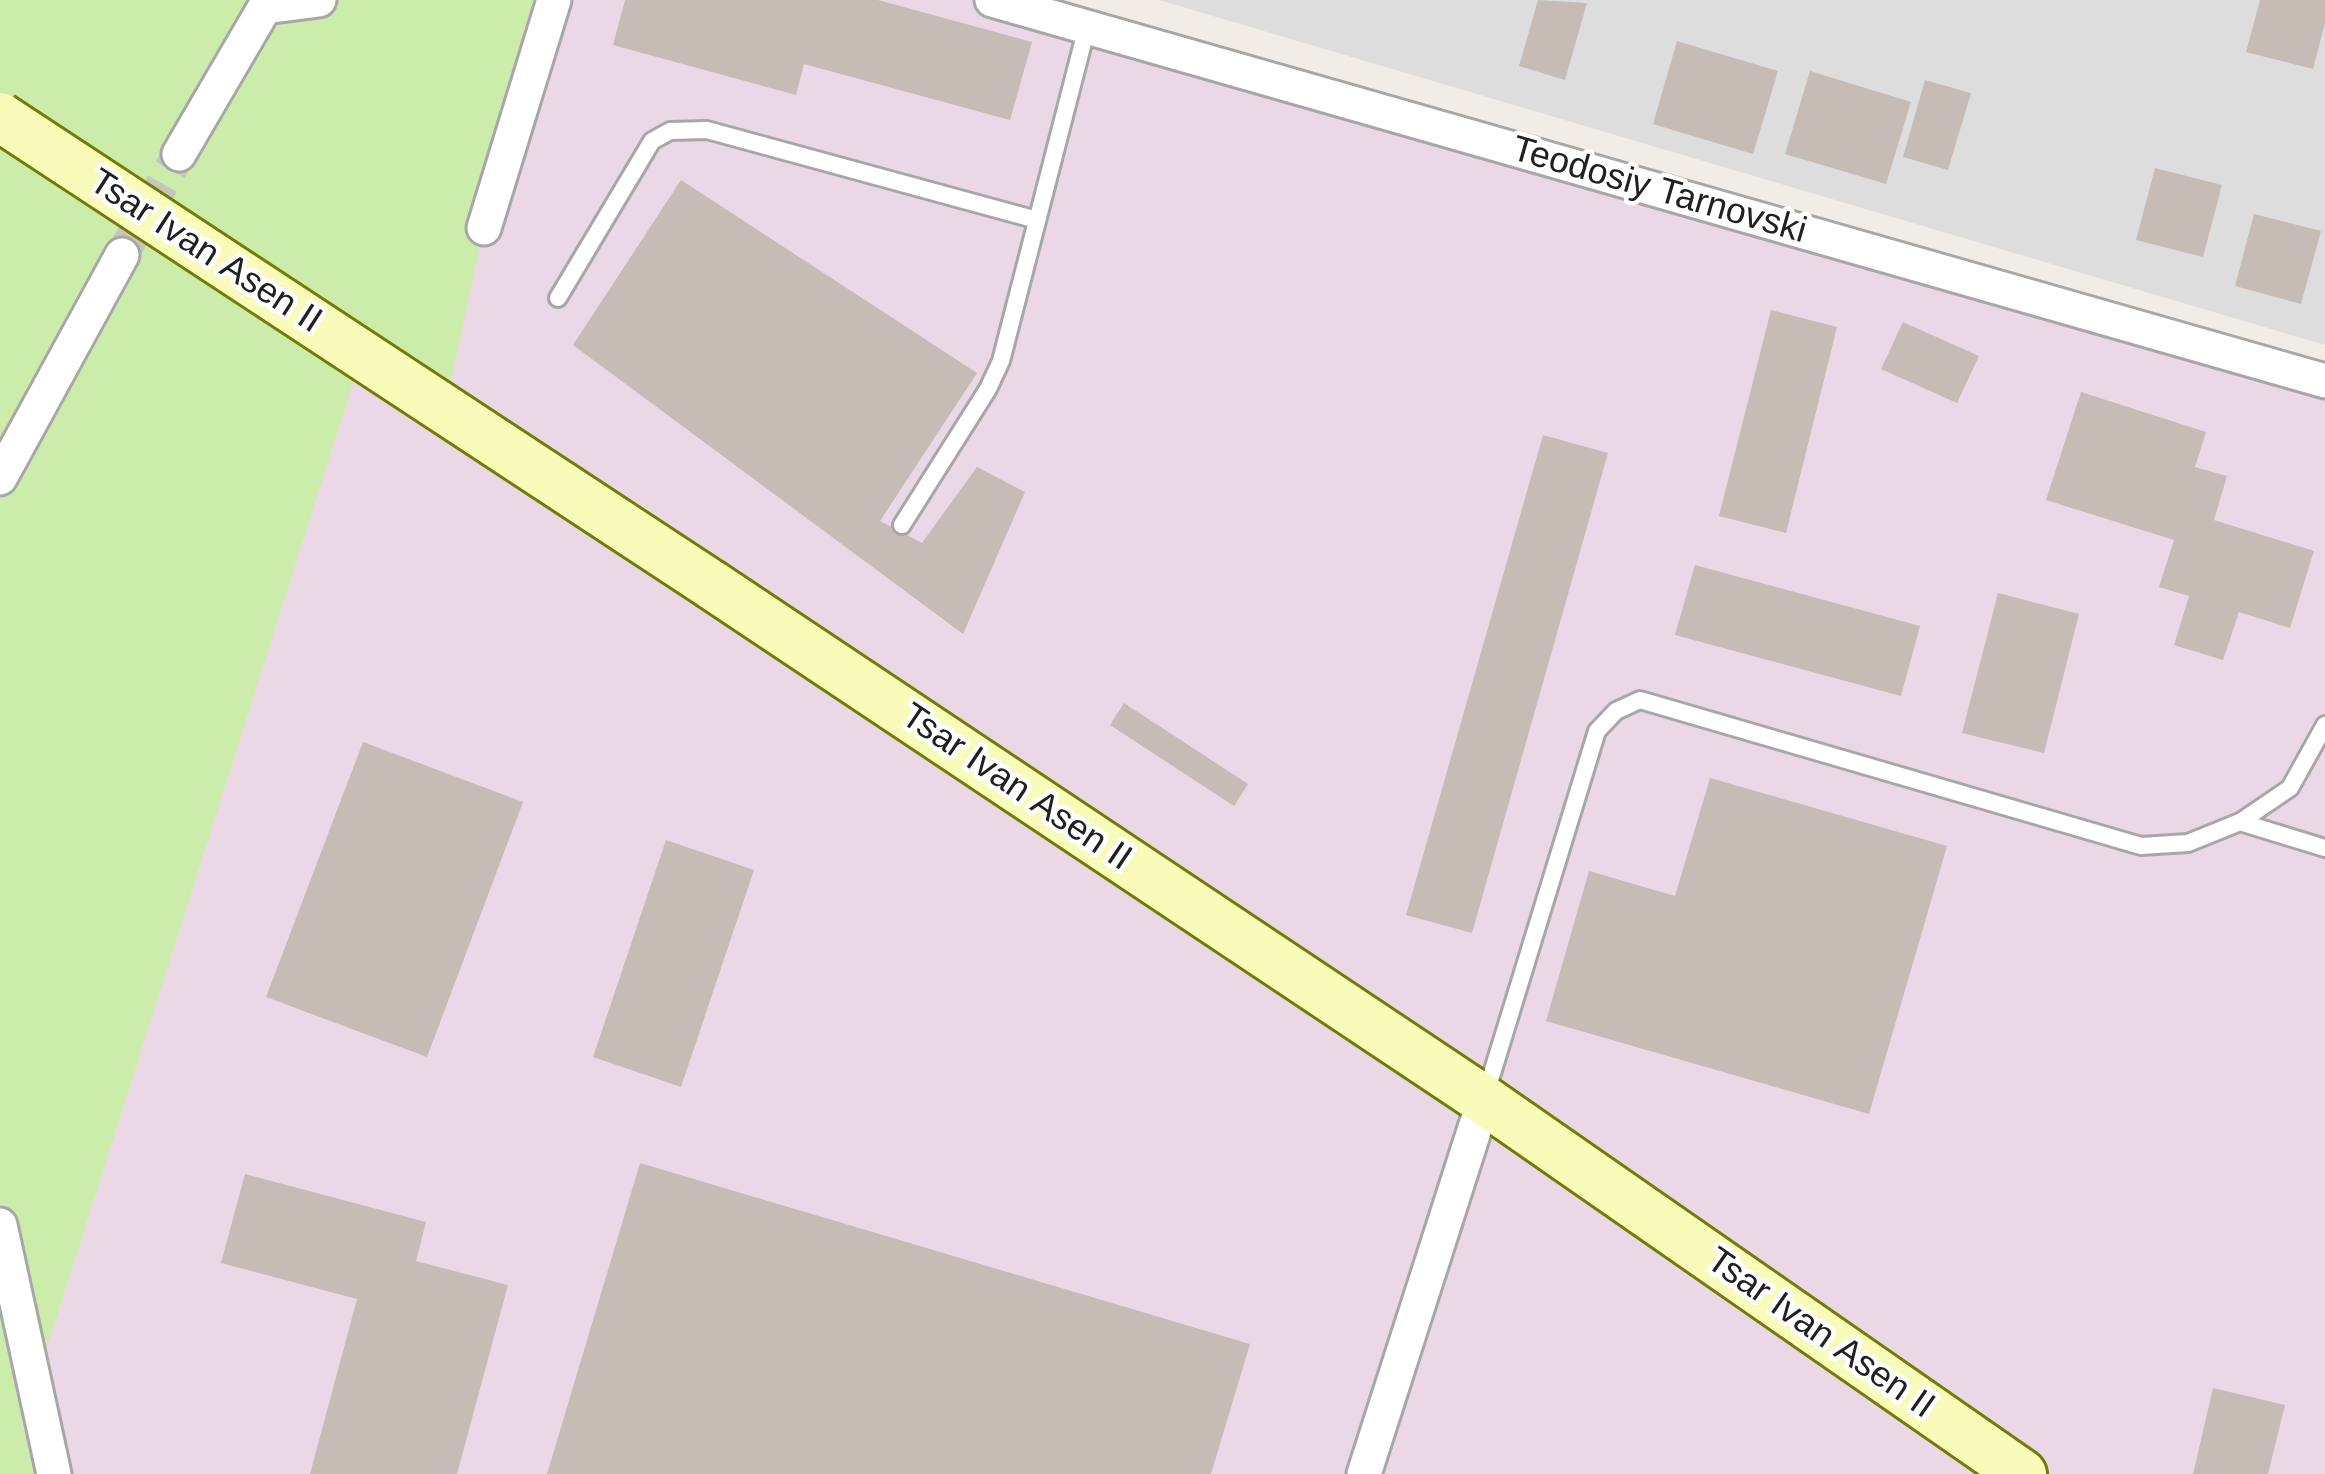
<!DOCTYPE html>
<html>
<head>
<meta charset="utf-8">
<style>
	body { margin:0 }
	canvas { display:block; background:#f1ede6 }
</style>
</head>
<body>
<canvas width="2325" height="1474"></canvas>
<script>
const c = document.querySelector('canvas').getContext('2d');
c.lineJoin = 'round';
function fill(path, color) { c.fillStyle = color; c.fill(path, 'evenodd'); }
const shape = rows => new Path2D(rows.map(r => 'M' + r).join(''));
function stroke(path, color, width, dash) { c.strokeStyle = color; c.lineWidth = width; c.lineCap = dash ? 'butt' : 'round'; c.setLineDash(dash || []); c.stroke(path); }
function write(font, color, halo, rows, align = 'center') {
  c.font = font + ' Helvetica,sans-serif'; c.lineWidth = 9; c.setLineDash([]); c.textBaseline = 'middle'; c.strokeStyle = halo; c.fillStyle = color; for (const [text, x, y, turn = 0] of rows) {
    c.save(); c.translate(x, y); c.rotate((+turn || 0) * Math.PI / 180); c.textAlign = isNaN(turn) ? turn : align; if (halo) c.strokeText(text, 0, 0); c.fillText(text, 0, 0); c.restore();
  }
}
fill(shape([
	[1159,0,2325,0,2325,345]
]), '#dedddd');
fill(shape([
	[554,0,992,0,2325,381,2325,1474,54,1474,35,1386,362,354,484,228]
]), '#ead8e7');
fill(shape([
	[0,0,554,0,484,228,445,408,362,355,35,1386,54,1474,0,1474]
]), '#ccecaa');
fill(shape([
	[625,0,878,0,1032,42,1010,120,804,64,796,95,613,45],
	[1538,0,1587,3,1565,80,1519,66],
	[2260,0,2325,0,2325,23,2313,69,2246,52],
	[1677,41,1778,71,1753,154,1653,124],
	[1810,71,1911,102,1886,184,1785,154],
	[1925,80,1971,93,1948,170,1903,157],
	[2155,168,2222,185,2203,257,2136,240],
	[681,180,977,373,880,521,922,543,977,467,1025,492,963,634,573,345],
	[2254,214,2321,231,2301,304,2235,286],
	[1771,310,1837,327,1786,533,1719,516],
	[1903,322,1979,356,1957,403,1881,369],
	[2081,392,2206,432,2195,467,2227,476,2214,520,2314,551,2290,628,2239,612,2223,660,2174,645,2189,596,2159,587,2174,540,2046,500],
	[1543,435,1608,453,1472,933,1406,915],
	[1695,565,1920,626,1901,696,1675,635],
	[1998,593,2079,614,2044,753,1962,733],
	[1124,703,1248,784,1234,806,1110,725],
	[363,742,523,802,427,1057,266,997],
	[1710,778,1947,846,1869,1114,1546,1021,1589,871,1675,896],
	[666,840,754,870,681,1087,593,1057],
	[640,1163,1250,1344,1211,1474,547,1474],
	[245,1174,426,1222,416,1261,508,1285,457,1474,310,1474,357,1299,221,1263],
	[2213,1388,2285,1405,2268,1474,2193,1474]
]), '#c6bcb5');
stroke(shape([
	[122,255,179,154]
]), '#c7c4be', 33, [33, 16]);
const service = shape([
	[558,298,652,141,670,131,707,130,1037,220],
	[902,525,988,389,1001,361,1087,27],
	[2240,822,2325,848],
	[1486,1093,1597,731,1616,711,1640,700,2141,846,2188,843,2240,822,2290,788,2325,725]
]);
const minor = shape([
	[992,0,2325,381],
	[265,7,319,0],
	[179,154,269,0],
	[484,228,554,0],
	[0,478,122,255],
	[0,1225,54,1474],
	[1364,1474,1484,1100]
]);
const secondary = shape([
	[712,585,1484,1100,2022,1474]
]);
stroke(service, '#a7a7a7', 22);
stroke(minor, '#a7a7a7', 39);
stroke(secondary, '#717d01', 54);
stroke(service, '#fff', 16);
stroke(minor, '#fff', 33);
stroke(secondary, '#f9fcb9', 48);
const secondaryBridge = shape([
	[0,117,712,585]
]);
stroke(secondaryBridge, '#717d01', 54, []);
stroke(secondaryBridge, '#f9fcb9', 48);
write('36px', '#202020', '#fff', [
	["Teodosiy Tarnovski",1659,191,16],
	["Tsar Ivan Asen II",205,252,33],
	["Tsar Ivan Asen II",1016,788,34],
	["Tsar Ivan Asen II",1820,1334,35]
]);
</script>
</body>
</html>
